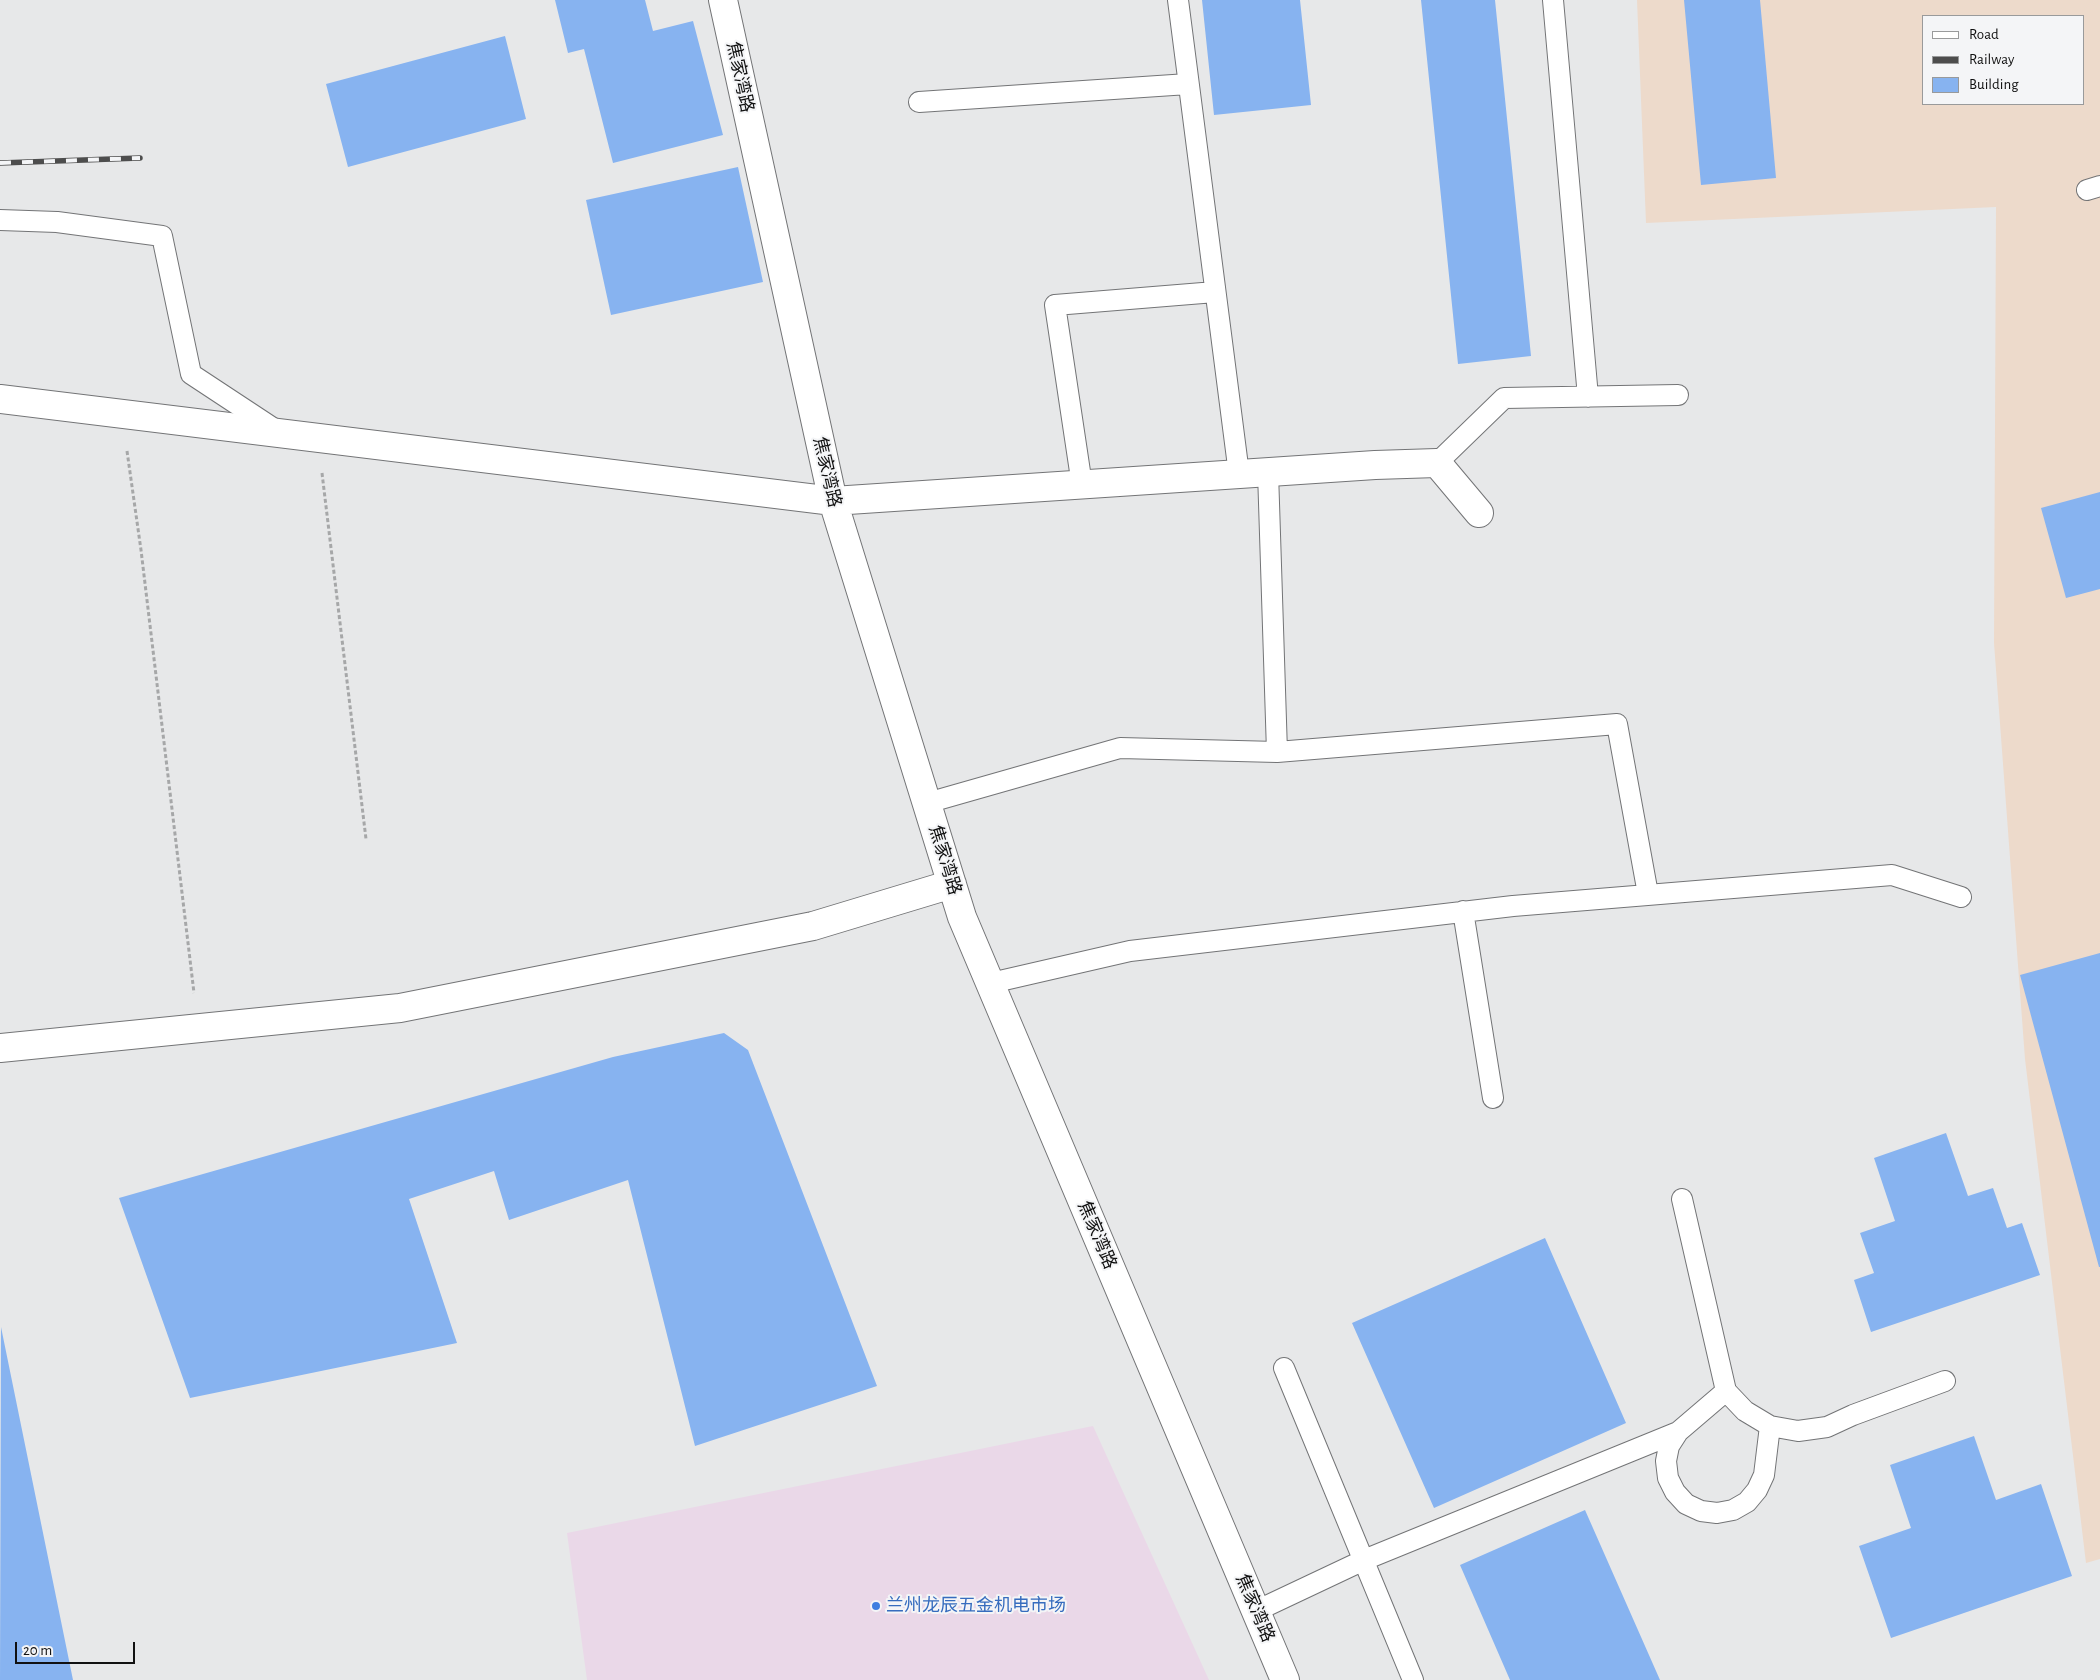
<!DOCTYPE html>
<html>
<head>
<meta charset="utf-8">
<style>
	body { margin:0 }
	#map { position:relative; width:2100px; height:1680px; overflow:hidden; background:#e7e8e9; font-family:"Alegreya Sans",sans-serif }
	canvas { display:block }
	.legend { position:absolute; left:1922px; top:15px; width:162px; height:90px; box-sizing:border-box; background:#f4f5f7; border:1px solid #999a9b; margin:0; padding:6px 9px; list-style:none; font-size:15px; color:#111 }
	.legend li { display:flex; align-items:center; gap:10px; height:25px }
	.legend b { width:25px; border:1px solid #999a9b }
	.scale { position:absolute; left:15px; top:1642px; width:120px; height:22px; box-sizing:border-box; border:2px solid #111; border-top:0; padding-left:6px; font-size:15px; line-height:18px; white-space:nowrap; color:#111; -webkit-text-stroke:4px #f4f5f7; paint-order:stroke }
</style>
</head>
<body>
<div id="map">
<canvas width="2100" height="1680"></canvas>
<ul class="legend">
<li><b style="height:6px;background:#fff"></b>Road</li>
<li><b style="height:6px;background:#4d4d4d"></b>Railway</li>
<li><b style="height:14px;background:#87b3f0"></b>Building</li>
</ul>
<div class="scale">20 m</div>
</div>
<script>
const c = document.querySelector('canvas').getContext('2d');
c.lineJoin = 'round';
function fill(path, color) { c.fillStyle = color; c.fill(path, 'evenodd'); }
const shape = rows => new Path2D(rows.map(r => 'M' + r).join(''));
function stroke(path, color, width, dash) { c.strokeStyle = color; c.lineWidth = width; c.lineCap = dash ? 'butt' : 'round'; c.setLineDash(dash || []); c.stroke(path); }
function write(font, color, halo, rows, align = 'center') {
  c.font = font + ' "Alegreya Sans","Noto Sans SC",sans-serif'; c.lineWidth = 4; c.setLineDash([]); c.textBaseline = 'middle'; c.strokeStyle = halo; c.fillStyle = color; for (const [text, x, y, turn = 0] of rows) {
    c.save(); c.translate(x, y); c.rotate((+turn || 0) * Math.PI / 180); c.textAlign = isNaN(turn) ? turn : align; if (halo) c.strokeText(text, 0, 0); c.fillText(text, 0, 0); c.restore();
  }
}
fill(shape([
	[1093,1426,1209,1680,587,1680,567,1533]
]), '#ead8e8');
fill(shape([
	[1637,0,2100,0,2100,1559,2086,1563,2025,1059,1994,643,1996,207,1646,223],
	[1924,16,2084,16,2084,104,1924,104]
]), '#eddacb');
fill(shape([
	[555,0,645,0,653,31,693,21,723,135,613,163,584,49,568,53],
	[1202,0,1300,0,1311,105,1214,115],
	[1421,0,1495,0,1531,356,1458,364],
	[1684,0,1760,0,1776,178,1701,185],
	[505,36,526,119,348,167,326,84],
	[738,167,763,282,611,315,586,200],
	[2100,492,2100,589,2066,598,2041,508],
	[2100,953,2100,1267,2099,1267,2020,975],
	[724,1033,748,1050,877,1386,695,1446,628,1180,509,1220,494,1171,409,1199,457,1343,190,1398,119,1198,613,1057],
	[1946,1133,1968,1196,1993,1188,2007,1228,2022,1223,2040,1275,1871,1332,1854,1280,1874,1273,1860,1233,1895,1221,1874,1158],
	[1545,1238,1626,1423,1434,1508,1352,1323],
	[1,1327,73,1680,0,1680],
	[1974,1436,1996,1500,2041,1484,2072,1576,1891,1638,1859,1546,1911,1528,1890,1465],
	[1585,1510,1660,1680,1510,1680,1460,1565]
]), '#87b3f0');
const lane = shape([
	[1178,0,1239,474],
	[1553,0,1588,397],
	[919,102,1188,84],
	[2087,190,2100,186],
	[0,220,57,222,162,236,191,374,279,432],
	[1437,463,1504,398,1678,395],
	[1268,472,1277,752],
	[1082,485,1055,305,1215,292],
	[927,803,1120,748,1277,752,1617,724,1648,894],
	[1463,911,1493,1098],
	[991,983,1130,951,1513,906,1892,875,1961,897],
	[1682,1199,1726,1391,1745,1411,1770,1426,1798,1431,1827,1427,1853,1415,1945,1381],
	[1284,1368,1413,1680],
	[1726,1391,1678,1432,1669,1446,1666,1461,1668,1478,1675,1492,1686,1504,1701,1511,1717,1513,1733,1510,1747,1502,1757,1490,1764,1475,1770,1426],
	[1256,1611,1364,1560,1678,1432]
]);
const street = shape([
	[723,0,833,501,962,917,1285,1680],
	[0,399,833,501,1375,465,1437,463,1479,513],
	[0,1048,400,1008,813,926,952,884]
]);
stroke(lane, '#737476', 22);
stroke(street, '#737476', 30);
stroke(shape([
	[127,451,141,550,194,993],
	[322,473,366,839]
]), '#a6a7a8', 3, [4, 2.5]);
stroke(lane, '#fff', 20);
stroke(street, '#fff', 28);
const rail = shape([
	[0,163,140,158]
]);
stroke(rail, '#4d4d4d', 5.5);
stroke(rail, '#f4f5f7', 4, [11]);
for (const [x, y, r, color] of [
	[876,1606,5,"#3f7fe0"]
]) { const dot = new Path2D(); dot.arc(x, y, r, 0, 2 * Math.PI); c.fillStyle = color; c.fill(dot); stroke(dot, '#f4f5f7', 2); }
write('18px', '#111', '#f4f5f7', [
	["焦家湾路",740,77,78],
	["焦家湾路",827,472,77],
	["焦家湾路",945,860,73],
	["焦家湾路",1097,1235,67],
	["焦家湾路",1255,1608,67]
]);
write('18px', '#366cbe', '#f4f5f7', [
	["兰州龙辰五金机电市场",886,1606]
], 'left');
</script>
</body>
</html>
